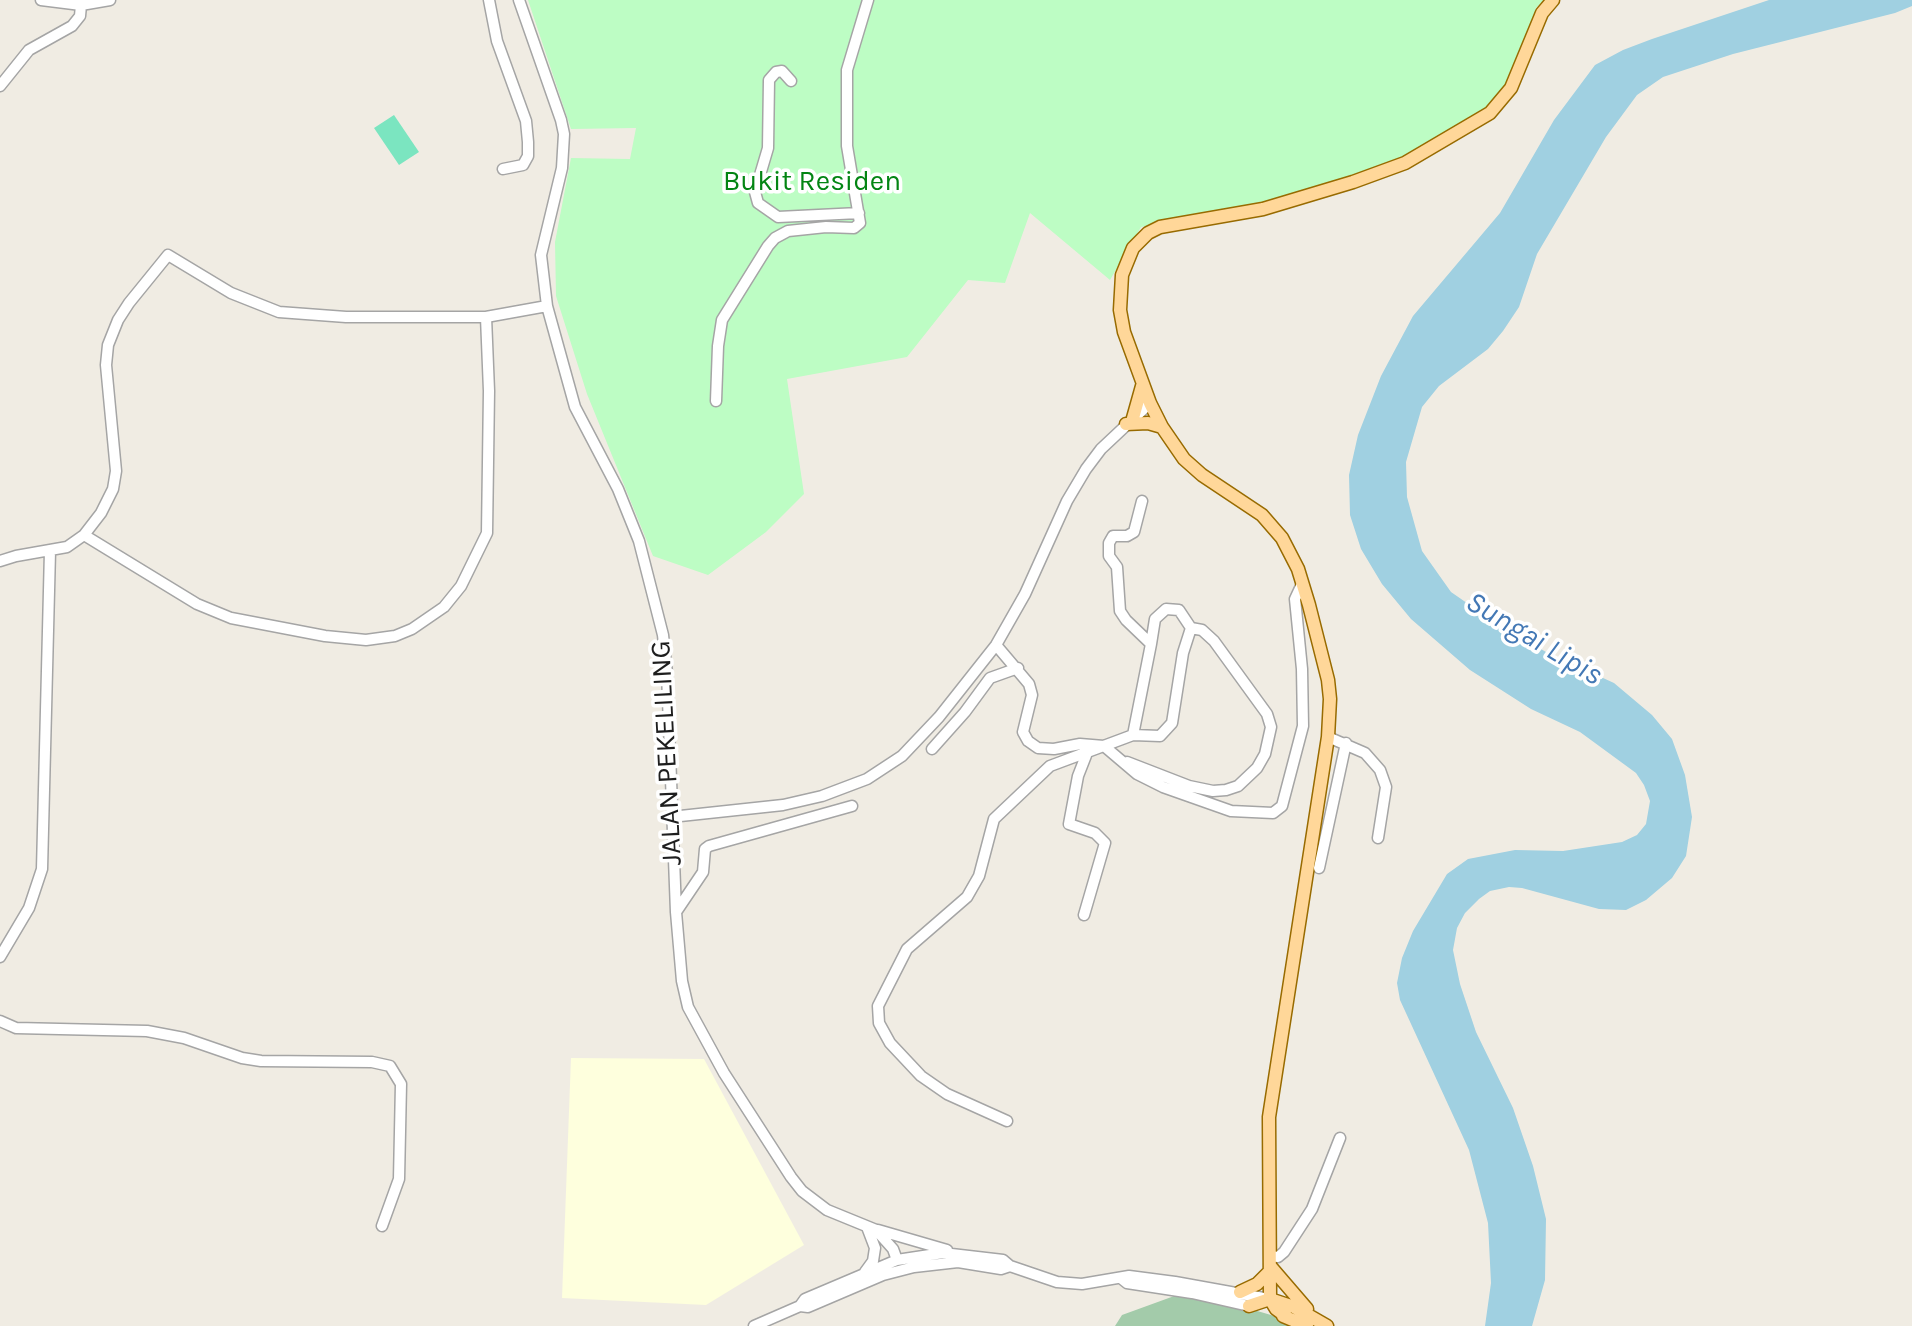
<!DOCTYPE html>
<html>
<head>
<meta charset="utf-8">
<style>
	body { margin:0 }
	canvas { display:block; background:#f0ece3 }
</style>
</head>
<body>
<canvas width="1912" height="1326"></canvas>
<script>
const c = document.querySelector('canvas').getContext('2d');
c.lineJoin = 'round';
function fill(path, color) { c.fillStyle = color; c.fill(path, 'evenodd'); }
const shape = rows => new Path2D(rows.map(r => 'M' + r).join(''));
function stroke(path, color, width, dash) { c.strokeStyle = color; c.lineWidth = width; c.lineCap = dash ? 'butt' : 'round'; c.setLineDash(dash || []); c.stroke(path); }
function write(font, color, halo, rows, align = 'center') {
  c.font = font + ' Karla,sans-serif'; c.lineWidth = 7; c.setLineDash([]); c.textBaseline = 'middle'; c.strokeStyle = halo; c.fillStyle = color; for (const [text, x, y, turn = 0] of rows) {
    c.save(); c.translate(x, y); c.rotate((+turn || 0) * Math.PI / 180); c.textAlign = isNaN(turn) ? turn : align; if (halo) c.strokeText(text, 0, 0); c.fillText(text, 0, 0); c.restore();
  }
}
fill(shape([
	[571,1058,704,1059,804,1245,706,1305,562,1298]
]), '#feffdd');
fill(shape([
	[1177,1295,1240,1306,1271,1315,1296,1326,1115,1326,1122,1315]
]), '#a3cbaa');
fill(shape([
	[528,0,1544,0,1536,8,1510,87,1493,109,1418,155,1264,206,1141,227,1110,280,1030,213,1005,283,968,280,907,357,787,379,804,494,766,532,708,575,653,556,587,394,556,296,555,242,571,158,630,159,636,128,571,129]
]), '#bdfdc4');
fill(shape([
	[394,115,419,152,399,165,374,128]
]), '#7be5c0');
fill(shape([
	[1769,0,1912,0,1912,6,1895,13,1733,54,1663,77,1637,95,1606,137,1537,254,1519,307,1503,331,1488,349,1439,386,1422,407,1406,462,1407,497,1422,551,1451,592,1490,619,1546,652,1614,683,1652,715,1672,739,1685,775,1692,817,1686,856,1672,878,1646,900,1626,910,1599,909,1522,888,1509,887,1490,891,1479,899,1465,913,1457,928,1453,950,1460,984,1476,1032,1513,1108,1533,1166,1546,1219,1545,1280,1532,1326,1485,1326,1491,1283,1488,1223,1469,1150,1400,1000,1397,983,1402,958,1413,931,1447,874,1468,859,1515,850,1563,851,1622,842,1637,835,1646,824,1650,801,1644,785,1636,773,1580,732,1531,709,1470,670,1411,619,1382,584,1361,549,1350,515,1349,475,1358,435,1381,376,1413,316,1500,213,1554,120,1595,65,1623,50,1652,39]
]), '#a0d0e1');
const minor = shape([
	[41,0,81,5,110,0],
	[489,0,497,41,526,121,528,142,528,156,523,165,503,169],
	[519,0,561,120,564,134,562,168,541,255,547,306,575,407,618,489,639,541,663,635,667,673,676,912,682,981,688,1007,724,1073,791,1177,802,1191,827,1210,876,1230,893,1249,897,1260],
	[791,81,782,71,776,72,769,80,768,148,755,192,758,203,778,217,859,213],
	[0,86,29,50,72,26,80,16,81,5],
	[716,401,718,346,722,320,768,246,775,238,788,231,826,227,854,228,860,223,847,146,847,70,868,0],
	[84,535,197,604,231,618,325,636,366,640,395,636,412,629,444,607,461,586,487,533,489,391,486,317],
	[0,561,16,556,67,547,84,535,101,513,113,489,116,471,106,365,108,345,118,320,129,303,168,255,231,293,279,312,346,317,486,317,547,306],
	[1151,644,1155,619,1166,609,1179,610,1191,628],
	[996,645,1029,684,1032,695,1023,732,1028,741,1038,748,1054,749,1080,744,1104,746,1137,774,1163,787,1231,811,1273,813,1282,806,1303,726,1302,669,1295,599,1302,584],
	[1328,737,1365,753,1380,770,1386,787,1378,838],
	[932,749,965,712,990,678,1018,668],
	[1127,762,1189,786,1213,791,1226,790,1238,786,1257,768,1265,754,1271,727,1267,714,1214,641,1202,630,1191,628,1183,653,1172,723,1160,736,1133,735],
	[671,817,783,805,822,796,867,779,902,756,939,717,996,645,1025,594,1067,501,1086,469,1101,449,1150,403],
	[1319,868,1346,743],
	[676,912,703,872,705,849,709,846,852,806],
	[1084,915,1105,843,1095,833,1069,824,1078,776,1087,753],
	[0,957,29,908,42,869,50,551],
	[0,1021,16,1028,147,1031,184,1038,242,1058,261,1061,372,1062,390,1066,401,1084,399,1179,382,1226],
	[1007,1121,947,1094,921,1076,890,1043,879,1023,878,1006,907,949,967,897,979,876,994,819,1050,766,1133,735,1151,644,1126,620,1120,611,1117,567,1109,556,1109,543,1113,536,1127,536,1134,532,1142,501],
	[878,1230,947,1250],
	[1270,1256,1278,1257,1284,1252,1312,1209,1340,1138],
	[865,1272,873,1261,875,1248,867,1227],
	[1122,1279,1127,1283,1192,1293,1249,1306],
	[800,1306,805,1299,897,1260,943,1253,1003,1260,1010,1266,1057,1282,1082,1284,1129,1276,1175,1282,1269,1299],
	[754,1326,800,1306,808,1307,883,1275,914,1267,958,1262,1001,1269,1010,1266]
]);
const major = shape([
	[1133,418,1142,386],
	[1126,424,1148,423,1162,427],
	[1270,1266,1307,1309],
	[1240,1292,1257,1284,1270,1271],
	[1249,1306,1270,1299,1294,1307,1327,1326],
	[1283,1316,1307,1326],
	[1287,1317,1276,1309,1270,1299,1269,1117,1328,737,1330,699,1328,680,1309,605,1298,569,1282,538,1262,515,1202,475,1184,459,1162,427,1150,403,1124,332,1120,310,1122,275,1133,248,1148,233,1160,227,1263,209,1353,182,1405,163,1490,113,1511,88,1542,13,1553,0]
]);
stroke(minor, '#a5a5a5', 13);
stroke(major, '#986b00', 15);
stroke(minor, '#fff', 10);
stroke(major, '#ffd799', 12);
write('28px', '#038513', '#fff', [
	["Bukit Residen",812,182]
]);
write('28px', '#1e1e1e', '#fff', [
	["JALAN PEKELILING",667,753,-93]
]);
write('italic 30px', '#4378b5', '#fff', [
	["Sungai Lipis",1534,639,31]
]);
</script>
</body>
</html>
